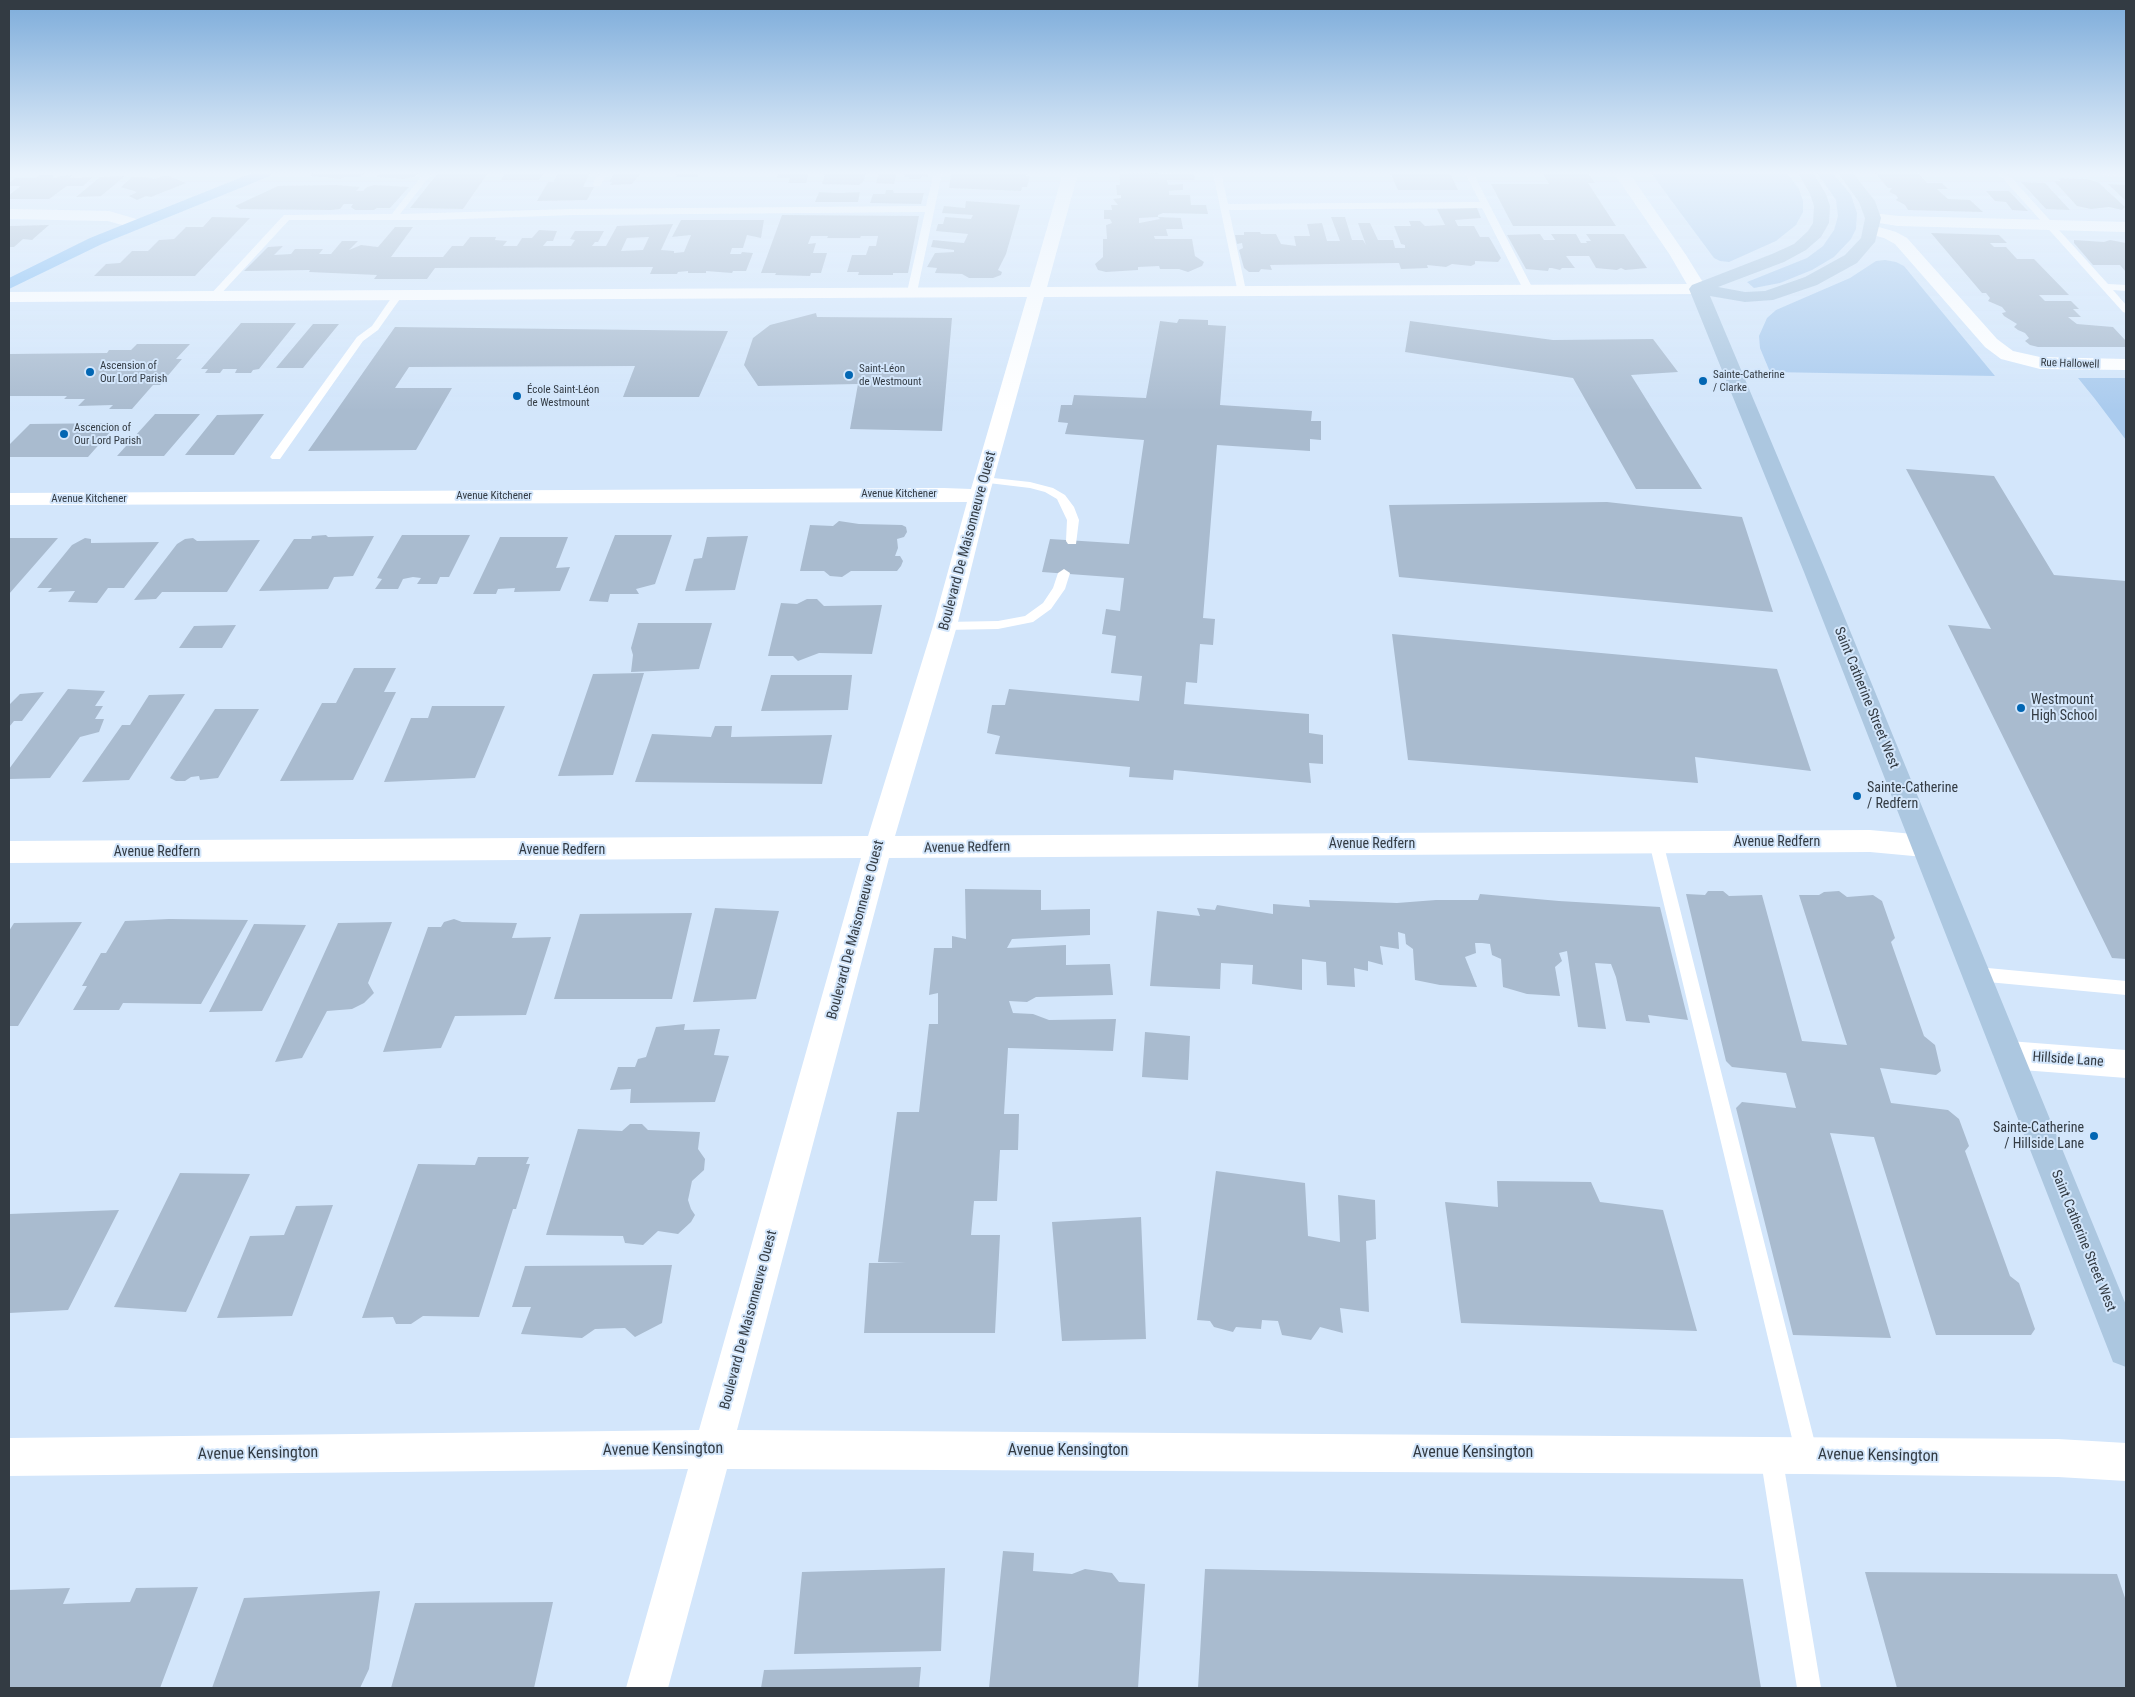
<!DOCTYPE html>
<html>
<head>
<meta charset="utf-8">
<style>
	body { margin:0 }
	#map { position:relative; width:2135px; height:1697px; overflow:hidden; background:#d3e6fb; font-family:"Roboto Condensed",sans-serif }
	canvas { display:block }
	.frame { position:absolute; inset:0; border:10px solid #333b43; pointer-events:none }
</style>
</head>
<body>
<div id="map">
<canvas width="2135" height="1697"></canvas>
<div class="frame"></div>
</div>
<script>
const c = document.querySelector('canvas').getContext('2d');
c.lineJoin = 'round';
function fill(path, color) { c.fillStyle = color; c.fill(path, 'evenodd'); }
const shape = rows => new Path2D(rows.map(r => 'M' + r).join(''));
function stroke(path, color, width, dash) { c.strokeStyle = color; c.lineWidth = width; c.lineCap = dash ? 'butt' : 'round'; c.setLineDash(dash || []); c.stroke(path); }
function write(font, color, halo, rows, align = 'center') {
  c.font = font + ' "Roboto Condensed",sans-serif'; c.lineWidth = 4; c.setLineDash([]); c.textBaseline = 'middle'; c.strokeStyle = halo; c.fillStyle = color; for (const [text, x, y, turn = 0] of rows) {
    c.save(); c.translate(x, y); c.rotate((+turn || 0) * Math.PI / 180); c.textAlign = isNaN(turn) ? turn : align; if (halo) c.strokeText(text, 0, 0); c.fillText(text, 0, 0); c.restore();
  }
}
fill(shape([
	[1651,173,1787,173,1799,189,1803,201,1803,212,1796,225,1776,241,1729,262,1720,261,1714,258],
	[1817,173,1833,173,1851,195,1857,213,1856,229,1851,239,1834,257,1812,270,1780,283,1754,288,1747,282,1807,258,1823,246,1834,230,1838,216,1836,200],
	[1885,260,1896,262,1904,266,1995,376,1770,372,1760,348,1759,336,1767,318,1776,310,1850,278,1876,261],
	[2078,378,2126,378,2126,440,2095,399]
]), '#aacbee');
fill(shape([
	[313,173,364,173,360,177,345,177,341,179,310,176],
	[381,173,418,173,415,177,402,179,376,177],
	[438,173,488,173,463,209,410,208],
	[505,173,544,173,539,180,501,180],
	[558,173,590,173,583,187,594,187,587,200,537,201,548,182,553,182],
	[614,173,641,173,632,184,610,185,612,182,609,182],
	[677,173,699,173,698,177,676,177],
	[778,173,809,173,806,183,788,183,790,178,777,178],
	[825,173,866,173,864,181,859,185,822,184],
	[879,173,897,173,894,184,876,183],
	[905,173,929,173,928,177,922,176,920,179,908,179,909,177,904,177],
	[951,173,1027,173,1026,176,1030,176,1027,187,1022,187,1021,191,949,188],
	[1119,173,1194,174,1195,180,1167,180,1168,185,1183,184,1183,190,1169,191,1169,195,1190,195,1191,205,1206,205,1208,214,1163,213,1158,215,1158,217,1139,218,1139,223,1160,219,1158,217,1181,218,1183,229,1166,229,1168,236,1154,236,1155,239,1192,239,1195,256,1204,262,1202,266,1188,272,1179,269,1160,269,1159,266,1138,267,1138,270,1106,272,1098,270,1095,264,1103,257,1103,239,1107,239,1106,225,1112,223,1110,219,1104,219,1104,210,1112,210,1111,205,1118,205,1113,199,1121,198,1121,195,1117,195,1116,185,1120,185],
	[1390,173,1450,173,1458,190,1398,190],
	[1542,173,1588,173,1595,183,1588,183,1616,226,1513,226,1491,184,1549,184],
	[1875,173,1918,173,1927,183,1942,183,1948,189,1937,189,1948,199,1970,200,1983,212,1908,210,1905,205,1896,200,1898,198,1896,195,1889,192,1892,188,1888,188],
	[40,175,53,175,53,178,56,178,60,176,72,175,70,178,93,177,83,186,67,186,49,199,9,199,9,195,21,186,9,186,9,183,15,178,36,178],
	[166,175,186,183,151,197,146,196,137,200,129,196,137,192,121,187,132,177,146,177,154,179],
	[125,176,101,196,76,197,100,177],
	[2057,178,2087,179,2098,182,2125,207,2122,210,2109,207,2091,209,2077,206,2054,181,2061,181],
	[2021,182,2045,183,2070,210,2046,209],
	[2108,184,2126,185,2126,201],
	[336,185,360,187,356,191,363,191,367,187,374,185,409,187,390,208,377,208,374,210,355,210,351,207,353,204,344,204,340,209,331,210,240,209,235,206,278,186],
	[886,190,893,190,894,193,924,193,921,204,870,203,873,194,885,194],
	[1986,191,2009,191,2028,211,2012,210,2006,202,1995,201],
	[819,192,840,193,860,192,858,202,815,202],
	[966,201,1020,205,1006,254,998,270,1002,272,1001,275,993,278,969,278,962,274,935,273,937,268,927,267,935,253,954,252,954,250,931,247,933,240,964,243,968,234,936,231,938,224,943,224,945,217,971,219,973,215,942,213,944,206,965,208],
	[1477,208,1481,218,1455,220,1458,226,1474,226,1480,237,1489,237,1501,258,1498,262,1475,261,1475,264,1471,266,1452,264,1446,267,1427,265,1428,268,1401,269,1399,263,1270,265,1272,270,1261,269,1259,272,1249,272,1244,268,1239,250,1243,248,1242,243,1237,244,1235,235,1244,235,1244,232,1260,232,1261,234,1276,234,1281,244,1296,246,1294,236,1310,236,1307,224,1322,223,1327,241,1340,241,1331,217,1345,217,1352,240,1363,240,1366,245,1358,223,1370,223,1378,240,1393,240,1395,248,1405,248,1405,245,1401,244,1394,226,1411,226,1409,221,1420,221,1425,226,1445,225,1437,209],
	[782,215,919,216,908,273,893,273,893,275,858,275,859,272,847,272,852,255,866,255,869,246,876,246,878,236,861,236,860,238,827,238,828,236,811,236,808,244,816,243,813,253,827,253,821,273,811,273,810,276,775,275,776,273,761,273],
	[212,217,250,218,195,276,94,276,106,264,120,263,132,251,148,251,159,240,174,239,186,227,203,227],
	[681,220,764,220,761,238,747,235,743,248,732,248,730,254,741,254,742,252,753,253,746,271,733,271,732,273,706,271,706,273,688,273,688,271,678,272,677,274,650,274,653,267,435,268,427,279,374,279,377,275,309,272,310,270,244,271,268,247,283,246,274,255,291,254,295,249,323,249,319,254,331,254,342,241,358,241,349,250,361,245,378,247,395,227,413,227,391,257,443,257,452,246,463,246,470,237,496,237,495,240,507,241,503,246,517,246,522,238,532,238,539,230,557,231,553,241,547,241,543,246,571,246,575,240,570,239,575,231,604,231,598,242,595,242,592,246,606,246,617,226,673,224,661,250,674,251,674,253,684,252,691,235,672,237],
	[649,237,643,250,621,251,627,238],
	[49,225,32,240,23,239,14,247,9,247,9,226],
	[1931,233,1999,235,2007,243,1990,243,1994,247,2006,247,2017,259,2034,259,2069,295,2039,295,2045,301,2071,301,2079,309,2073,309,2081,317,2068,317,2073,321,2077,324,2113,327,2126,341,2126,347,2038,347,2030,345,2025,341,2029,338,2025,333,2018,330,2014,327,2017,324,2004,316,2002,313,2006,312,2002,307,1988,301,1990,298,1986,293,1982,293],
	[1540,234,1544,240,1555,240,1551,234,1576,234,1581,243,1587,243,1586,241,1591,241,1586,234,1624,234,1647,268,1625,270,1621,268,1617,270,1596,268,1589,256,1566,256,1575,268,1562,268,1560,270,1552,268,1549,268,1548,271,1526,269,1507,235],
	[2074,240,2104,242,2110,240,2126,243,2126,272,2120,265,2093,265,2074,243],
	[816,313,817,317,952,318,942,431,850,429,858,384,758,386,744,365,753,338,770,325],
	[1179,319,1208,320,1208,325,1226,326,1220,405,1312,411,1311,421,1321,421,1321,440,1310,439,1310,451,1217,445,1203,618,1215,619,1213,645,1200,644,1197,683,1186,682,1184,704,1309,714,1309,733,1323,735,1323,764,1309,763,1311,783,1174,770,1173,780,1129,777,1130,767,995,754,1000,736,987,733,992,705,1005,705,1009,689,1139,701,1142,676,1111,673,1116,636,1102,634,1106,609,1120,611,1124,578,1042,572,1050,539,1129,544,1144,440,1065,434,1068,423,1058,422,1061,405,1072,405,1074,395,1146,398,1160,321,1177,323],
	[1410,321,1553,340,1653,339,1678,372,1631,375,1702,489,1636,489,1573,378,1405,352],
	[241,323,296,323,259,369,253,370,251,373,235,373,237,369,223,369,220,373,205,373,208,369,201,369],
	[313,324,339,324,303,368,276,368],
	[395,327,728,331,699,397,623,397,635,366,409,367,395,388,452,388,416,450,308,451],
	[137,344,190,344,176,359,182,359,160,385,153,385,132,409,109,409,113,405,78,406,85,399,64,399,67,396,9,396,9,354,107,353,109,350,131,350],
	[155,414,200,414,164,456,117,456],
	[264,414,234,455,185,455,217,415],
	[118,423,88,457,9,457,9,445,30,424],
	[1906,469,1994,476,2054,575,2126,581,2126,959,2112,958,1948,625,1991,629],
	[1607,502,1742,517,1773,612,1399,577,1389,505],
	[839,521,859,524,902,525,906,527,907,532,904,537,897,539,898,548,895,556,900,556,903,561,901,566,897,571,851,571,842,577,830,576,824,571,800,571,810,525,833,526],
	[326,535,328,537,374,536,353,576,334,577,328,589,259,591,294,539,311,539,312,536],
	[402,535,470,535,449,577,440,577,437,584,417,584,421,578,413,577,403,579,398,589,375,589,382,579,377,578],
	[615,535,672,535,655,584,636,589,639,594,610,594,608,602,589,601],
	[748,536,735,590,685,591,694,559,702,558,707,537],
	[500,537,568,537,556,568,570,567,560,591,514,592,515,588,498,589,496,594,473,594],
	[9,538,58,538,9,594],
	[85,538,91,539,91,543,159,542,124,588,108,588,97,603,68,602,75,591,48,592,52,588,37,588,72,545],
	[193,538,197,541,260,540,227,592,162,592,156,599,134,600,177,544,185,539],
	[807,599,817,599,824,606,882,605,872,654,819,653,798,661,793,656,768,656,781,603,797,604],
	[638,623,712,623,699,669,631,672,633,655,631,648],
	[236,625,222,648,179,648,194,626],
	[1392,634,1777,669,1811,771,1695,757,1698,783,1408,760],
	[354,668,396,668,384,692,396,692,353,780,280,781,322,703,336,703],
	[644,673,613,775,558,776,593,674],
	[771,675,852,675,848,710,761,711],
	[68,689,105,691,95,706,103,706,95,719,104,719,99,732,80,737,50,778,9,779,9,769],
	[44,692,22,721,14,721,9,727,9,705,20,694],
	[185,694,129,780,82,782,122,725,130,725,149,695],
	[432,706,505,706,475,778,384,782,411,718,428,718],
	[215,709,259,709,218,778,200,780,199,776,191,777,185,781,176,781,170,778],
	[715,726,732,726,731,737,832,735,822,784,635,782,652,734,711,737],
	[965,889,1041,890,1041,910,1090,909,1090,935,1012,939,1007,948,1066,945,1066,965,1110,964,1113,995,1036,997,1027,1002,1009,1001,1013,1013,1033,1014,1049,1020,1116,1019,1113,1051,1008,1048,1004,1114,1019,1114,1018,1150,1000,1150,997,1201,974,1201,971,1235,1000,1235,995,1333,864,1333,869,1263,906,1263,878,1262,897,1112,919,1112,929,1024,938,1024,938,993,929,995,934,948,952,948,952,936,966,939],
	[1708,891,1723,891,1729,896,1762,895,1802,1041,1847,1045,1799,895,1819,895,1824,892,1839,891,1847,897,1873,895,1882,901,1895,938,1891,942,1924,1036,1935,1045,1941,1071,1936,1075,1880,1068,1891,1103,1948,1110,1959,1119,1969,1146,1965,1151,2010,1276,2019,1283,2035,1329,2031,1335,1936,1335,1874,1137,1830,1133,1891,1338,1793,1335,1736,1108,1742,1102,1796,1108,1786,1073,1732,1067,1726,1061,1686,894,1705,895],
	[1480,894,1559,901,1660,907,1688,1020,1648,1015,1650,1023,1626,1021,1616,977,1611,964,1595,963,1606,1029,1578,1027,1567,951,1559,953,1562,961,1555,967,1560,996,1527,994,1503,987,1501,959,1492,955,1490,944,1482,943,1475,943,1476,953,1465,957,1477,987,1440,985,1415,980,1413,949,1406,944,1405,934,1398,932,1399,949,1380,946,1383,965,1368,961,1368,971,1354,968,1355,987,1327,985,1326,962,1302,959,1302,990,1252,984,1253,965,1221,963,1220,989,1150,986,1157,911,1200,916,1197,908,1215,910,1217,905,1273,914,1273,904,1310,907,1309,900,1397,903,1436,900,1478,900],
	[715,908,779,911,756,999,693,1002],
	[692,913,672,999,554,999,580,914],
	[169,919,248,920,201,1004,123,1003,119,1010,73,1010,87,986,82,986,101,953,106,953,125,921],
	[454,919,462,922,517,923,512,938,551,937,526,1015,455,1016,441,1048,383,1052,428,927,441,927,444,922],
	[82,922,18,1026,9,1026,9,931,14,923],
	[392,922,368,983,374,993,364,1003,352,1009,327,1011,302,1058,275,1062,338,923],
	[254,924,306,925,262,1011,209,1012],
	[685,1024,684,1030,720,1029,714,1055,729,1056,715,1102,630,1103,631,1089,610,1090,618,1067,635,1067,638,1059,646,1057,656,1027],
	[1145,1032,1190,1036,1188,1080,1142,1077],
	[630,1124,642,1124,648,1130,700,1132,698,1149,705,1159,704,1170,692,1181,688,1200,691,1209,695,1215,691,1222,678,1234,658,1231,643,1245,625,1243,623,1236,546,1235,578,1129,622,1131],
	[478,1157,529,1157,526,1164,530,1164,516,1209,513,1209,479,1317,423,1316,411,1324,396,1324,393,1317,362,1318,418,1164,475,1165],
	[1216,1171,1305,1183,1308,1236,1340,1242,1338,1195,1375,1200,1376,1239,1366,1241,1369,1312,1340,1308,1343,1333,1320,1327,1311,1340,1282,1335,1278,1321,1262,1320,1261,1329,1236,1327,1233,1332,1214,1327,1210,1321,1197,1320],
	[180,1173,250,1174,186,1312,114,1307],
	[1497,1181,1591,1182,1600,1202,1663,1210,1697,1331,1461,1323,1445,1202,1498,1207],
	[333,1205,292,1316,217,1318,250,1236,284,1235,296,1206],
	[119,1210,68,1310,9,1313,9,1214],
	[1141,1217,1146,1339,1062,1341,1052,1222],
	[672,1265,662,1323,635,1337,625,1328,595,1329,582,1338,521,1334,531,1307,512,1307,525,1266],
	[1003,1551,1034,1553,1033,1571,1072,1574,1085,1569,1112,1573,1119,1582,1145,1584,1138,1688,989,1688],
	[945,1568,941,1651,794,1654,802,1572],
	[1205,1569,1743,1579,1761,1688,1198,1688],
	[1865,1572,2117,1574,2126,1601,2126,1688,1897,1688],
	[198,1587,160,1688,9,1688,9,1590,70,1588,63,1604,87,1603,130,1602,136,1588],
	[380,1591,369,1669,360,1688,212,1688,244,1598],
	[553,1602,534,1688,391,1688,415,1603],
	[921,1667,919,1688,761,1688,764,1670]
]), '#a9bbcf');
fill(shape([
	[424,173,432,173,400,214,573,209,926,206,934,173,942,173,917,292,912,295,907,292,925,212,573,215,434,220,289,220,217,298,211,298,209,296,284,215,392,214,424,173],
	[599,173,607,173,600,186,594,186,593,184,599,173],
	[1213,173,1221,173,1228,204,1480,202,1465,173,1473,173,1533,289,1528,292,1523,289,1482,208,1229,210,1246,291,1244,293,1238,293,1213,173],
	[1998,173,2007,173,2108,284,2126,285,2126,291,2113,290,2126,305,2126,313,2123,312,1998,173],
	[2101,173,2126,173,2126,176,2105,175,2101,173],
	[397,293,402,296,378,330,363,341,280,459,272,459,270,457,357,337,372,326,394,294,397,293],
	[984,477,1030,482,1053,488,1065,495,1074,507,1079,520,1076,544,1068,544,1066,541,1067,520,1057,499,1045,492,1030,488,980,482,978,480,984,477],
	[1064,569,1070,573,1065,589,1051,609,1033,622,998,629,945,630,939,626,945,622,998,621,1025,616,1043,603,1053,588,1058,573,1064,569],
	[1656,836,1661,838,1663,842,1818,1455,1814,1462,1807,1466,1800,1462,1796,1455,1649,842,1651,838,1656,836],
	[1977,967,2126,981,2126,995,1977,981,1971,979,1969,974,1971,969,1977,967],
	[1771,1444,1778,1448,1782,1455,1821,1688,1797,1688,1760,1455,1764,1448,1771,1444]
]), '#fff');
fill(shape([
	[1063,173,1078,173,1047,287,1698,284,1704,285,1707,289,1704,293,1698,294,1044,297,989,496,957,626,895,836,1870,830,1924,835,1934,838,1938,846,1934,854,1924,857,1870,852,889,858,737,1430,2058,1439,2126,1443,2126,1481,2058,1477,1807,1474,727,1469,668,1688,626,1688,688,1469,9,1476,9,1438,699,1430,861,858,9,863,9,841,868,836,933,626,967,502,9,505,9,493,944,488,971,489,1027,297,9,302,9,292,1030,287,1063,173],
	[9,209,109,211,143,221,145,224,143,227,137,229,108,221,9,219,9,209],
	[1873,213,1898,216,2126,222,2126,232,1898,226,1867,221,1865,218,1867,215,1873,213],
	[1872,225,1896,232,1907,238,1997,339,2013,351,2040,357,2126,359,2126,370,2040,369,2001,359,1985,347,1895,244,1884,238,1866,233,1864,230,1866,227,1872,225],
	[2009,1041,2126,1050,2126,1078,2009,1069,1998,1065,1993,1055,1998,1045,2009,1041]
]), '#fff');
fill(shape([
	[1614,173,1629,173,1686,255,1707,289,1704,293,1698,294,1692,293,1670,255,1614,173]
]), '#fff');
fill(shape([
	[1798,173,1813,173,1826,194,1830,206,1829,223,1821,237,1806,250,1784,262,1718,287,1745,292,1765,291,1805,277,1845,255,1861,238,1865,218,1859,202,1838,173,1853,173,1875,201,1881,218,1875,242,1857,263,1817,285,1773,300,1745,302,1710,296,1826,572,2126,1305,2126,1367,2113,1362,2108,1349,1804,572,1689,289,1692,285,1772,254,1794,244,1808,231,1813,223,1814,206,1810,194,1798,173]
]), '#acc7e0');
fill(shape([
	[252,173,272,173,270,176,102,244,9,289,9,278,90,238,252,173]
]), '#81bcf3');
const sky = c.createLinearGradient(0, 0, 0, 411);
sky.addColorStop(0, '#7dacda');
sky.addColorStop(0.42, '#ebf4fd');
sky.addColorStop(1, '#ebf4fd00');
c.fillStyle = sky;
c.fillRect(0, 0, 2135, 411);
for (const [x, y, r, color] of [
	[90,372,5,"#0266b3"],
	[849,375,5,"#0266b3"],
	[1703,381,5,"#0266b3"],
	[517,396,5,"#0266b3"],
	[64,434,5,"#0266b3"],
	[2021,708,5,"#0266b3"],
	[1857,796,5,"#0266b3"],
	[2094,1136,5,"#0266b3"]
]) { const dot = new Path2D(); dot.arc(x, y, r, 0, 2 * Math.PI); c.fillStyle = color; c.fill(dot); stroke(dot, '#d3e6fb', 2); }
write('11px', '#333b43', '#d3e6fb', [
	["Rue Hallowell",2070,364,2],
	["Avenue Kitchener",899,494],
	["Avenue Kitchener",494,496],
	["Avenue Kitchener",89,499]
]);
write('11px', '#333b43', '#d3e6fb', [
	["Ascension of",100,366],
	["Our Lord Parish",100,379],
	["Saint-Léon",859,369],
	["de Westmount",859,382],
	["Sainte-Catherine",1713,375],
	["/ Clarke",1713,388],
	["École Saint-Léon",527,390],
	["de Westmount",527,403],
	["Ascencion of",74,428],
	["Our Lord Parish",74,441]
], 'left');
write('14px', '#333b43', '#d3e6fb', [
	["Boulevard De Maisonneuve Ouest",968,541,-75],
	["Saint Catherine Street West",1866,698,68],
	["Avenue Redfern",1777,842],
	["Avenue Redfern",1372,844],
	["Avenue Redfern",967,848,-1],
	["Avenue Redfern",562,850],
	["Avenue Redfern",157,852],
	["Boulevard De Maisonneuve Ouest",856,930,-75],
	["Hillside Lane",2068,1060,4],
	["Saint Catherine Street West",2083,1241,68],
	["Boulevard De Maisonneuve Ouest",749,1320,-75]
]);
write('14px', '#333b43', '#d3e6fb', [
	["Westmount",2031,700],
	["High School",2031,716],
	["Sainte-Catherine",1867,788],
	["/ Redfern",1867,804],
	["Sainte-Catherine",2084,1128,"right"],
	["/ Hillside Lane",2084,1144,"right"]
], 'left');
write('16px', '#333b43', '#d3e6fb', [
	["Avenue Kensington",663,1450,-1],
	["Avenue Kensington",1068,1451],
	["Avenue Kensington",1473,1453],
	["Avenue Kensington",258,1454,-1],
	["Avenue Kensington",1878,1456,1]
]);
</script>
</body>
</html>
